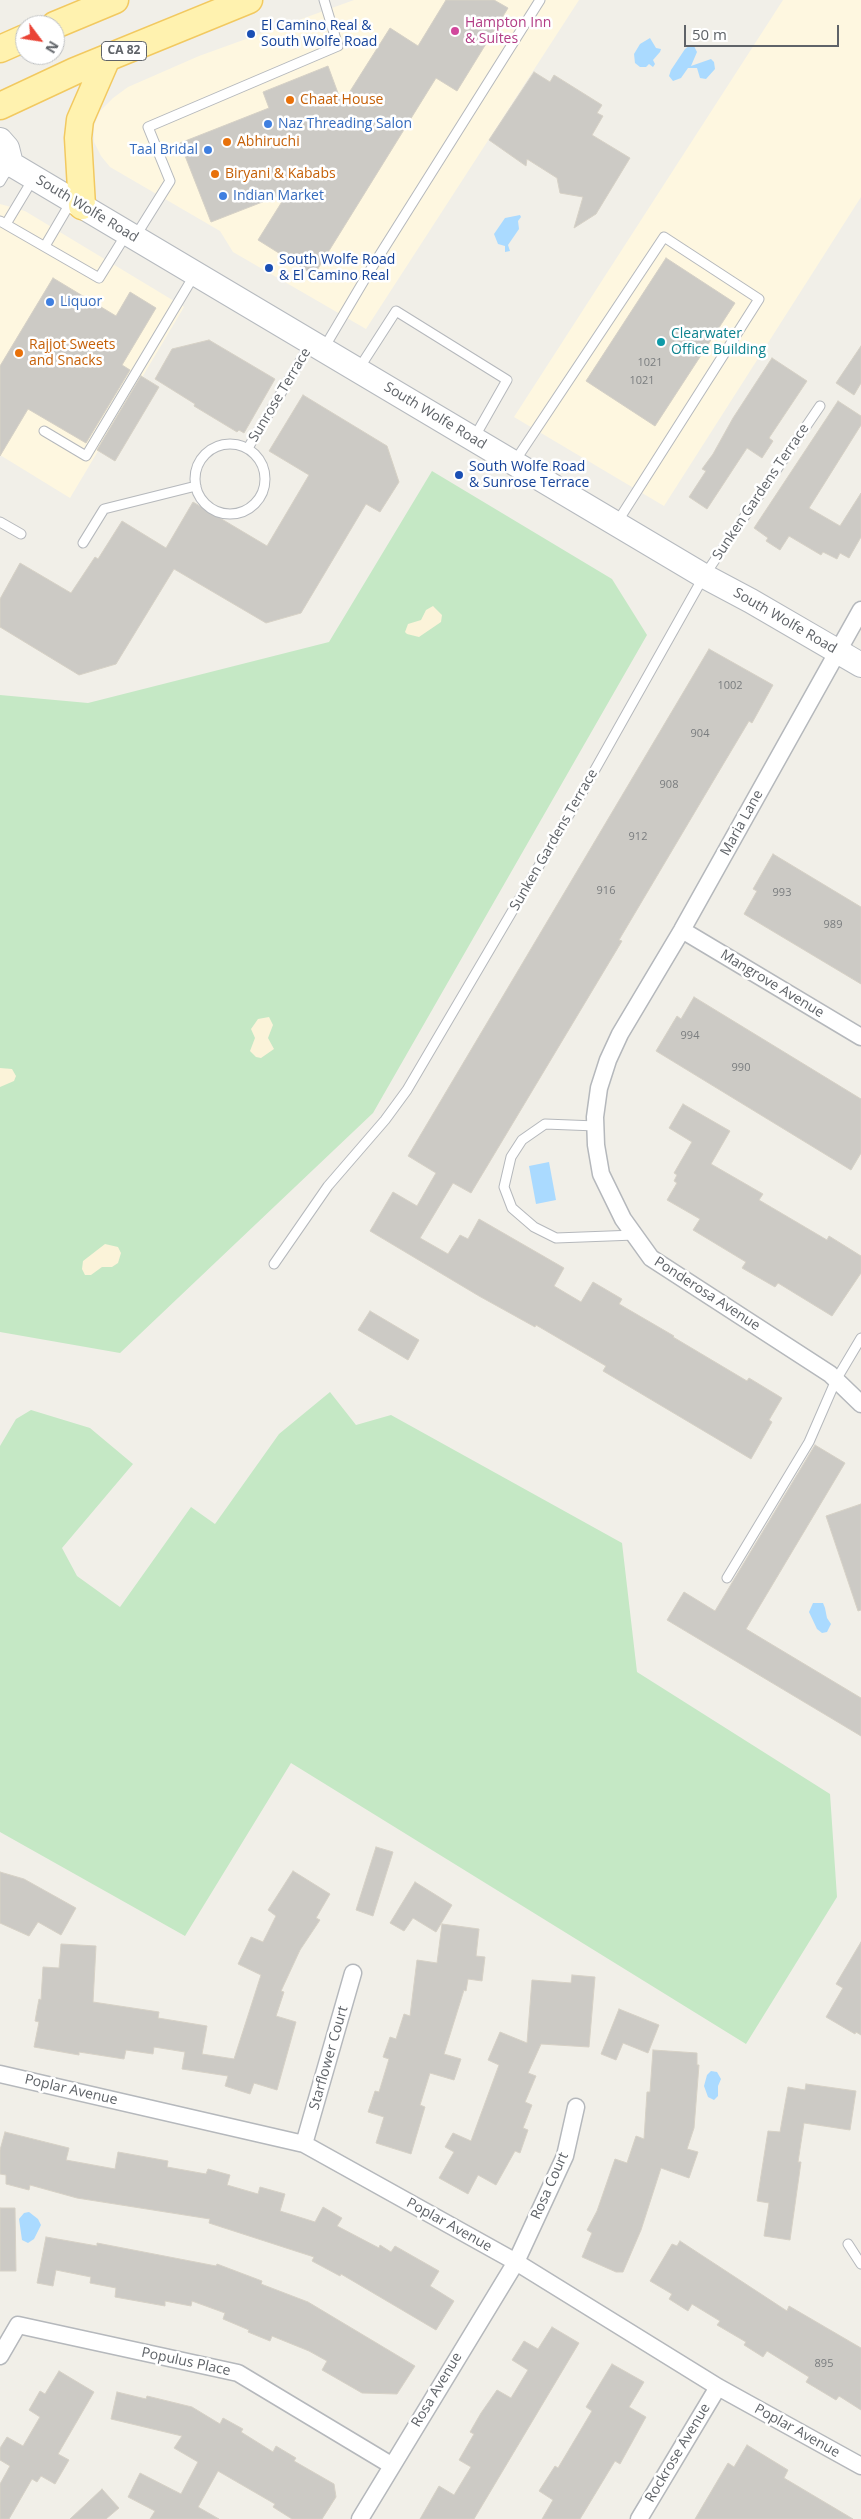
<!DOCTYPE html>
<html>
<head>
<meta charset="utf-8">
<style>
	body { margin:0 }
	#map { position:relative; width:861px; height:2519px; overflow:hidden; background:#f1efe8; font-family:"Open Sans",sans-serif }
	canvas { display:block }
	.north { position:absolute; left:15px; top:15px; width:50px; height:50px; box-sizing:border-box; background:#fff; border:1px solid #bfc1c3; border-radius:50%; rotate:121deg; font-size:14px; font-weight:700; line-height:20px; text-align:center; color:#5f6368 }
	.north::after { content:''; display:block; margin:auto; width:18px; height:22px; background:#ea4335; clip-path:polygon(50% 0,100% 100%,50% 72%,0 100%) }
	.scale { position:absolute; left:684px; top:25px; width:155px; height:22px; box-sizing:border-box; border:2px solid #5f6368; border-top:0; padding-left:6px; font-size:15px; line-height:18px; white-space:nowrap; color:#5f6368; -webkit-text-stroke:4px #fff; paint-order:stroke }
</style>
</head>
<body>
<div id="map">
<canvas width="861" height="2519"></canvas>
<div class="north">N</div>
<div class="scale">50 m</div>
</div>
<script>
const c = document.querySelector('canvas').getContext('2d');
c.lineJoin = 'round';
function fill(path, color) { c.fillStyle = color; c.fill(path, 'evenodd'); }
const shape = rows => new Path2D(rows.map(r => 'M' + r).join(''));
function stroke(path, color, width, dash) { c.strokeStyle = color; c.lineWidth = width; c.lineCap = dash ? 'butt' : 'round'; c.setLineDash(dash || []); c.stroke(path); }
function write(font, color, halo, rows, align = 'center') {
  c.font = font + ' "Open Sans",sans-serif'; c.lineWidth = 5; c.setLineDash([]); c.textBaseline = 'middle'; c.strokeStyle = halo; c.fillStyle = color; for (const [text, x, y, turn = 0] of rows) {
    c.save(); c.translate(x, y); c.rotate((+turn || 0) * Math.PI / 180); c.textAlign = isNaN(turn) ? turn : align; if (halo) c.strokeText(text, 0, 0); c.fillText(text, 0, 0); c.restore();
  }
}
fill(shape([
	[354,0,579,0,366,329,233,252,220,231,110,167,101,156,94,142,94,126,100,111,113,98,128,87,199,56],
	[783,0,861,0,861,197,664,506,514,417],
	[0,204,25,211,184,307,70,498,0,455]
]), '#fef7e0');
fill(shape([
	[432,471,612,579,647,635,373,1113,120,1353,0,1332,0,695,88,703,329,642],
	[330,1392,356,1425,391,1415,622,1543,637,1672,830,1794,837,1897,746,2044,291,1763,185,1936,0,1832,0,1446,16,1419,31,1410,90,1428,133,1464,62,1548,77,1576,120,1607,191,1507,215,1524,279,1434]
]), '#c5e8c5');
fill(shape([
	[433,606,442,615,441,622,419,637,407,634,405,632,408,624,421,620,426,610],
	[269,1017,273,1025,268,1038,274,1049,261,1058,256,1057,250,1051,255,1038,251,1029,258,1019],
	[0,1068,12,1069,16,1076,14,1081,0,1087],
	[105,1244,118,1247,121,1253,118,1263,112,1267,102,1267,91,1275,85,1275,82,1269,83,1261]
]), '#fbf3d9');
fill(shape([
	[650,38,656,48,661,49,660,52,653,60,655,64,653,67,649,64,646,67,640,67,635,63,634,54,640,44],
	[689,46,694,46,697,52,691,66,711,59,714,62,715,69,706,79,700,78,697,68,688,68,681,78,673,81,669,76,671,70,685,49],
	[520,215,521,217,518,221,519,229,508,245,510,251,505,252,505,246,498,244,494,234,505,218],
	[549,1162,556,1200,536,1204,529,1166],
	[813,1603,823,1603,825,1608,827,1618,831,1624,827,1632,822,1633,817,1629,809,1612],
	[711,2071,717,2072,721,2079,718,2086,718,2096,714,2100,708,2097,704,2086,707,2075],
	[29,2212,38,2219,41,2225,34,2239,28,2243,22,2240,19,2219,24,2213]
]), '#aadaff');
const building = shape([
	[446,0,494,0,508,8,457,91,436,78,314,275,258,240,288,192,211,222,180,143,269,108,263,92,328,66,342,104,390,28,418,46,446,0],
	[534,72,550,82,554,75,602,105,597,113,603,116,592,135,630,158,596,214,574,228,583,197,560,193,557,178,527,159,526,166,489,140,534,72],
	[666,258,735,303,655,426,586,381,666,258],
	[53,278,116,316,130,292,156,308,122,365,130,370,86,443,28,409,0,456,0,366,53,278],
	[209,340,275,379,244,433,239,430,237,432,194,406,195,404,155,379,172,349,209,340],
	[861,346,861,383,854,395,836,383,861,346],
	[772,358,807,381,769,438,773,441,762,458,747,448,707,509,689,497,706,471,702,469,713,454,733,418,772,358],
	[141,376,159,387,115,461,97,450,141,376],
	[303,395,387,446,399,482,380,512,366,504,301,613,266,623,174,569,116,664,79,675,0,627,0,599,20,563,71,593,95,557,98,559,122,521,166,548,193,502,267,546,309,475,269,451,303,395],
	[838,401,861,416,861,425,809,508,840,526,861,493,861,537,849,558,840,553,837,559,823,552,821,555,789,536,780,550,766,541,768,538,754,528,838,401],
	[709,649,773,685,752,723,749,721,718,773,619,940,622,941,471,1193,453,1183,420,1238,448,1254,460,1235,468,1239,479,1219,564,1268,554,1286,581,1302,593,1282,622,1299,619,1304,674,1336,673,1337,747,1381,749,1378,782,1398,769,1420,772,1422,751,1459,603,1371,606,1366,536,1325,535,1327,479,1296,370,1231,393,1192,417,1206,436,1173,408,1156,709,649],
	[773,854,861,907,861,984,744,914,757,891,753,889,773,854],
	[694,997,861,1099,861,1153,851,1170,656,1051,677,1016,681,1019,694,997],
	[683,1104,730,1131,711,1164,763,1194,759,1200,827,1240,829,1236,861,1256,861,1273,832,1316,778,1283,775,1287,742,1268,746,1262,693,1230,700,1219,667,1200,677,1183,674,1181,677,1175,674,1173,692,1142,669,1128,683,1104],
	[370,1311,419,1340,408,1360,358,1330,370,1311],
	[815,1445,845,1463,746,1629,861,1698,861,1736,667,1620,684,1592,715,1611,815,1445],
	[861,1504,861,1610,858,1611,826,1516,861,1504],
	[376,1847,393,1852,373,1916,356,1910,376,1847],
	[293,1871,330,1894,316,1918,320,1920,300,1950,281,1991,284,1992,276,2016,296,2022,277,2090,254,2083,250,2094,225,2086,228,2076,182,2069,185,2052,154,2047,153,2054,126,2050,124,2059,79,2052,79,2055,34,2047,39,2022,35,2021,39,1999,41,2000,43,1967,59,1968,61,1944,96,1946,93,2002,159,2012,158,2018,207,2026,202,2054,234,2059,261,1975,238,1964,251,1937,263,1942,276,1916,268,1910,293,1871],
	[0,1872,24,1879,76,1908,61,1935,38,1922,29,1936,0,1923,0,1872],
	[415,1882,452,1905,436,1932,413,1918,404,1931,390,1923,415,1882],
	[442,1924,479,1929,476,1956,485,1957,482,1981,468,1979,466,1991,464,1990,444,2054,461,2059,454,2080,430,2073,420,2105,425,2107,411,2154,376,2143,384,2117,368,2112,375,2091,379,2092,389,2059,383,2057,390,2037,396,2039,404,2014,410,2016,417,1960,437,1963,442,1924],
	[861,1942,861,2035,856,2032,855,2034,826,2017,843,1988,836,1984,861,1942],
	[572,1975,595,1977,589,2047,541,2044,528,2073,536,2076,525,2102,532,2105,523,2128,528,2130,520,2153,515,2151,496,2185,478,2175,468,2194,439,2178,454,2152,445,2147,453,2133,471,2141,499,2065,488,2060,500,2032,527,2043,532,1980,571,1983,572,1975],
	[619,2009,659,2025,648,2053,623,2043,616,2060,601,2054,619,2009],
	[653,2050,697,2053,697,2065,699,2065,694,2128,687,2149,698,2152,689,2178,661,2168,641,2230,623,2272,616,2272,582,2257,592,2233,587,2230,597,2211,615,2159,627,2163,636,2136,644,2139,647,2092,650,2092,653,2050],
	[806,2084,856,2091,850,2130,804,2123,798,2162,801,2162,790,2240,764,2236,769,2203,757,2201,768,2131,780,2132,788,2087,805,2090,806,2084],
	[5,2132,69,2148,66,2160,115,2169,118,2152,168,2161,167,2167,206,2174,208,2169,230,2175,227,2185,258,2194,260,2187,285,2194,280,2211,315,2222,323,2207,342,2218,337,2226,379,2248,380,2245,391,2252,395,2246,439,2271,430,2286,454,2301,436,2330,341,2274,340,2276,312,2261,314,2257,209,2223,210,2219,77,2198,30,2185,29,2190,6,2184,6,2175,0,2174,0,2150,5,2132],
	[0,2208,15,2208,16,2271,0,2271,0,2208],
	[46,2237,97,2246,97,2243,216,2266,217,2264,262,2281,261,2284,308,2302,415,2366,397,2394,362,2393,322,2370,327,2361,309,2351,272,2336,270,2341,248,2332,249,2330,223,2319,225,2313,192,2301,191,2306,165,2301,165,2306,115,2297,116,2288,90,2283,91,2277,56,2270,53,2286,37,2283,46,2237],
	[680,2241,787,2311,789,2306,861,2348,861,2410,839,2396,836,2400,806,2382,809,2377,767,2351,763,2357,744,2345,746,2342,717,2325,720,2321,692,2304,688,2311,669,2299,672,2294,650,2281,672,2244,677,2246,680,2241],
	[552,2327,579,2343,474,2519,420,2519,439,2486,454,2495,471,2467,459,2460,474,2434,470,2432,481,2413,497,2390,511,2398,528,2370,512,2360,524,2341,538,2349,552,2327],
	[612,2364,644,2382,629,2407,646,2417,620,2464,615,2461,580,2519,542,2519,553,2500,539,2491,555,2466,558,2468,592,2411,586,2407,612,2364],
	[59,2371,94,2392,58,2454,69,2460,55,2484,41,2476,37,2482,32,2479,9,2519,0,2519,0,2484,10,2466,0,2460,0,2448,7,2437,23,2446,40,2417,29,2410,40,2391,45,2394,59,2371],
	[117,2392,146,2399,147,2396,192,2407,220,2424,223,2418,243,2429,241,2432,273,2452,276,2446,296,2458,294,2461,334,2484,336,2497,322,2519,292,2519,273,2507,275,2504,218,2471,198,2507,219,2519,150,2519,155,2511,128,2497,140,2473,181,2494,198,2462,174,2448,182,2436,111,2419,117,2392],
	[747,2445,788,2470,784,2478,853,2519,695,2519,728,2463,734,2467,747,2445],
	[102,2489,119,2508,106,2519,70,2519,102,2489]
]);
fill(building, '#cccac5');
stroke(building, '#d6d1c6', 1);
const service = shape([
	[0,182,9,167],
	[0,221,99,278,127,233],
	[6,224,33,179],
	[135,237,170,181,148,127,338,46,324,0],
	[45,246,72,200],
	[324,348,369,272,540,0],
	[358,370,396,311,507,380,474,438],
	[44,431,86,456,195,274],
	'195 479a35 35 0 1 1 70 0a35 35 0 1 1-70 0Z',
	[248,448,311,343],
	[515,461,664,237,759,299,616,524],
	[0,522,21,534],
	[83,543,104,509,196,486],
	[596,1126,545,1124,522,1140,511,1157,504,1187,512,1208,534,1227,556,1238,635,1235],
	[274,1264,328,1186,385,1120,407,1090,583,791,704,576,820,406],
	[727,1578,809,1442,836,1380,861,1338],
	[848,2244,861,2264]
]);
const minor = shape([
	[861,610,682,930,620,1034,608,1060,599,1088,595,1117,596,1145,601,1174,623,1219,651,1258,830,1374,861,1404],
	[682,930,861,1037],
	[0,2074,304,2144,516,2262,718,2387,861,2466],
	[304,2144,353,1973],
	[0,2356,18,2325,238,2373,391,2465],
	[360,2519,516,2262,565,2156,576,2107],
	[639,2519,718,2387]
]);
const secondary = shape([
	[0,140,7,148,11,164],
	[0,166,11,164,704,576,751,601,861,665]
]);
const primary = shape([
	[55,25,115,0],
	[0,49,25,38],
	[0,106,75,71,249,0],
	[82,206,78,138,80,120,107,58]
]);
stroke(service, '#b5b8bc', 11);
stroke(minor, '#b5b8bc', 19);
stroke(secondary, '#b6babf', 26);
stroke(primary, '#f2c960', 29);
stroke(service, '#fff', 9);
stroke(minor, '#fff', 16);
stroke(secondary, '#fff', 24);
stroke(primary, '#fff2af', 26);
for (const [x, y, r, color] of [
	[455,31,5,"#d1479c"],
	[251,34,5,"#1a4fb4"],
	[290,100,5,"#e8710a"],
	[268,124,5,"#3f7fe0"],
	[227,142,5,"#e8710a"],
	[208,150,5,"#3f7fe0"],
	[215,174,5,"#e8710a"],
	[223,196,5,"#3f7fe0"],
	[269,268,5,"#1a4fb4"],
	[50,302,5,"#3f7fe0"],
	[661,342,5,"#0f9aa8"],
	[19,353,5,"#e8710a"],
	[459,475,5,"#1a4fb4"]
]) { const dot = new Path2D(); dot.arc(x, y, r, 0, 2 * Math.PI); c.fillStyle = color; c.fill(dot); stroke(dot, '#fff', 2); }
write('11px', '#7a7d7f', null, [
	["1021",650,363],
	["1021",642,381],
	["1002",730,686],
	["904",700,734],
	["908",669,785],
	["912",638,837],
	["916",606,891],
	["993",782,893],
	["989",833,925],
	["994",690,1036],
	["990",741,1068],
	["895",824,2364]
]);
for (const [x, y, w] of [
	[124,51,45]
]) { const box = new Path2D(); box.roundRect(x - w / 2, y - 9.5, w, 19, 4); c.fillStyle = '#fff'; c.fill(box); stroke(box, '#5f6368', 1); }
write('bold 12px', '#5f6368', null, [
	["CA 82",124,51]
]);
write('14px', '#b23c85', '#fff', [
	["Hampton Inn",465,23],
	["& Suites",465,39]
], 'left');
write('14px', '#164399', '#fff', [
	["El Camino Real &",261,26],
	["South Wolfe Road",261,42],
	["South Wolfe Road",279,260],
	["& El Camino Real",279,276],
	["South Wolfe Road",469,467],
	["& Sunrose Terrace",469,483]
], 'left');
write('14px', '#c56008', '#fff', [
	["Chaat House",300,100],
	["Abhiruchi",237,142],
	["Biryani & Kababs",225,174],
	["Rajjot Sweets",29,345],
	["and Snacks",29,361]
], 'left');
write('14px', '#366cbe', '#fff', [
	["Naz Threading Salon",278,124],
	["Taal Bridal",198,150,"right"],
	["Indian Market",233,196],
	["Liquor",60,302]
], 'left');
write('14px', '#5f6368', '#fff', [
	["South Wolfe Road",87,209,31],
	["Sunrose Terrace",280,395,-59],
	["South Wolfe Road",435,416,31],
	["Sunken Gardens Terrace",761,492,-56],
	["South Wolfe Road",785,621,30],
	["Maria Lane",742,823,-61],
	["Sunken Gardens Terrace",554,840,-60],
	["Mangrove Avenue",772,984,31],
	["Ponderosa Avenue",707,1294,33],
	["Starflower Court",329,2058,-74],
	["Poplar Avenue",71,2090,13],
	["Rosa Court",550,2186,-66],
	["Poplar Avenue",449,2225,29],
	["Populus Place",186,2362,12],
	["Rosa Avenue",437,2390,-59],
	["Poplar Avenue",797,2431,29],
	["Rockrose Avenue",678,2453,-59]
]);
write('14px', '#0d838f', '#fff', [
	["Clearwater",671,334],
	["Office Building",671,350]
], 'left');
</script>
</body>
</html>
